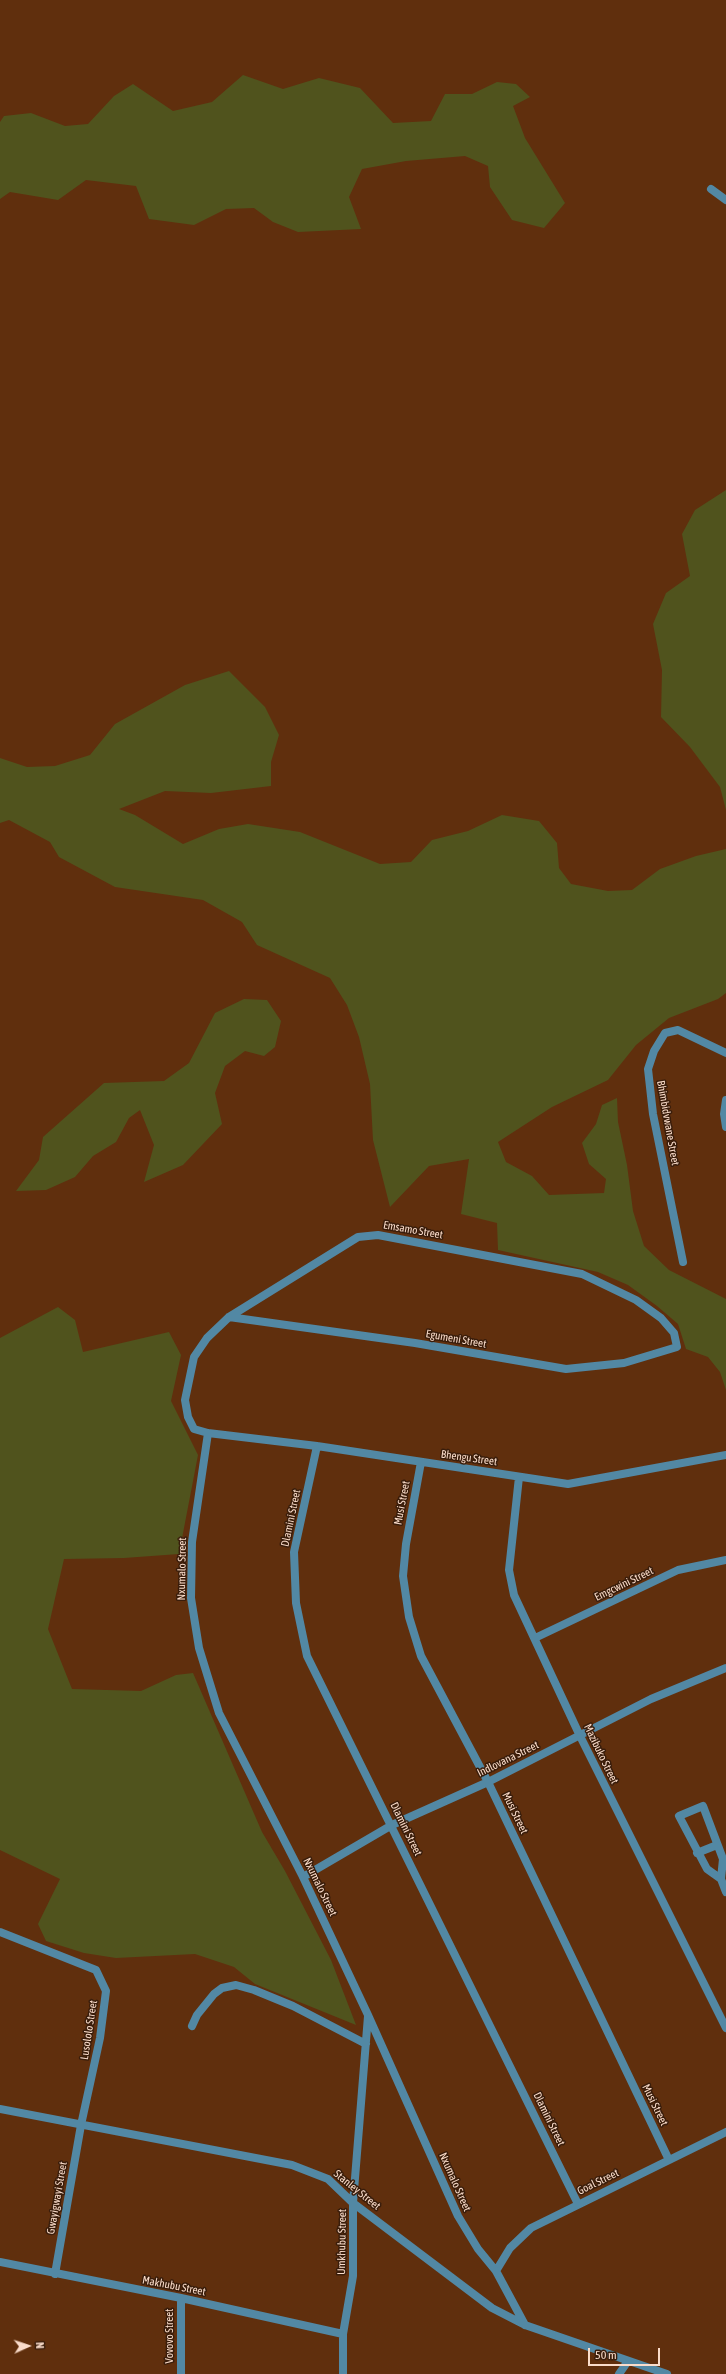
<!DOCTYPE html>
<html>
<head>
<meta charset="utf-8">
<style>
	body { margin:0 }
	#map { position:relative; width:726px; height:2374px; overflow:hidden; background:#602f0d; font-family:"Asap Condensed",sans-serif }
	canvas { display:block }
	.north { position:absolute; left:8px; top:2326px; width:40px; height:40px; -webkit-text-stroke:3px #391d0b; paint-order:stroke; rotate:87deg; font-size:11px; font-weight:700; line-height:16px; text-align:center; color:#fadcca }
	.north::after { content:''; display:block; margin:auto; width:14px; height:18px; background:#fadcca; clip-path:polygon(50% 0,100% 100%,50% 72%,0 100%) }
	.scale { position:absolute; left:588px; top:2348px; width:72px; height:18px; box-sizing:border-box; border:2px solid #fadcca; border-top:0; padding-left:5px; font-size:12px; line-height:14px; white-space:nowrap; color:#fadcca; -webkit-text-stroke:3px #391d0b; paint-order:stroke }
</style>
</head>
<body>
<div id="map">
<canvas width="726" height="2374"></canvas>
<div class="north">N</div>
<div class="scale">50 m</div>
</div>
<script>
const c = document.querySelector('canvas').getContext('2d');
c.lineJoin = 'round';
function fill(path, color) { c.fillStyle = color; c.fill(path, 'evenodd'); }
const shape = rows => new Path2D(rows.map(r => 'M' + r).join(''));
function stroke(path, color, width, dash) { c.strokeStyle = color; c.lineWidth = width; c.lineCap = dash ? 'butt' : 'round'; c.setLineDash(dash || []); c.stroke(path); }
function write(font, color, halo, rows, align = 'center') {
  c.font = font + ' "Asap Condensed",sans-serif'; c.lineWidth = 3; c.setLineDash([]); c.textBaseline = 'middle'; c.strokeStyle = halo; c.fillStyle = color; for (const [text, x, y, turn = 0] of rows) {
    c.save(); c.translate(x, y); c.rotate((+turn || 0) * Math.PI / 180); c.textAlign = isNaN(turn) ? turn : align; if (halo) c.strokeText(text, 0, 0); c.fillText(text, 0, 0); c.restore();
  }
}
fill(shape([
	[243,75,283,89,319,78,360,88,393,123,431,121,445,94,472,94,497,82,516,84,530,97,513,106,525,138,565,203,544,228,512,220,490,187,488,166,465,156,406,161,362,169,349,197,361,229,298,232,273,222,254,208,226,209,194,225,149,219,136,186,86,180,58,200,10,192,0,199,0,122,4,116,31,113,65,126,88,124,114,96,133,84,173,111,212,102],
	[726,490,726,810,720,787,690,747,661,717,662,670,653,624,666,593,690,576,682,534,695,510],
	[229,671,265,707,279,735,271,762,271,786,211,793,165,791,119,809,135,815,183,844,219,829,248,824,300,832,380,864,411,862,432,840,468,831,502,815,539,821,557,843,559,868,571,884,608,891,632,890,660,869,696,856,726,849,726,993,718,999,669,1018,636,1045,608,1080,552,1107,498,1142,506,1162,532,1176,549,1195,604,1193,606,1179,589,1164,582,1143,596,1124,602,1105,617,1098,618,1122,627,1165,633,1211,644,1246,669,1270,726,1299,726,1390,720,1372,708,1357,686,1349,678,1324,657,1306,628,1285,598,1272,498,1250,497,1223,461,1214,469,1159,429,1166,390,1207,373,1140,370,1084,359,1037,347,1005,330,978,257,945,242,922,203,900,115,887,59,857,50,842,9,820,0,823,0,758,27,767,55,766,90,755,115,724,185,685],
	[244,999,267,1000,281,1021,275,1047,264,1056,245,1051,225,1066,215,1093,222,1124,183,1165,144,1182,154,1145,140,1110,129,1118,116,1142,93,1156,75,1177,46,1190,16,1191,39,1160,43,1137,104,1083,164,1081,189,1063,215,1013],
	[58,1307,75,1320,83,1352,169,1332,181,1355,171,1401,198,1455,179,1554,124,1558,64,1559,48,1629,72,1689,141,1691,176,1675,193,1673,262,1832,285,1871,331,1960,356,2025,255,1984,234,1967,195,1954,116,1958,84,1953,46,1941,38,1924,60,1879,0,1850,0,1338]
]), '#50531d');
stroke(shape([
	[711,189,726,200],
	[726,1100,724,1114,726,1127],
	[683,1262,653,1114,648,1069,654,1051,665,1033,678,1030,726,1053],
	[229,1317,415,1343,566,1369,624,1363,677,1347,674,1333,661,1318,636,1300,582,1274,378,1235,358,1237,229,1317,207,1338,194,1357,185,1400,188,1417,194,1429,208,1433,317,1446,568,1484,726,1455],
	[208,1433,192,1542,191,1598,199,1648,219,1713,303,1877,368,2015,458,2216,478,2249,496,2271,525,2325],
	[317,1446,294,1552,296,1603,307,1656,578,2204],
	[421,1462,406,1544,403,1576,409,1617,421,1656,488,1782,669,2160],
	[519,1477,509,1570,514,1595,580,1736,726,2028],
	[535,1638,678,1570,726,1560],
	[697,1853,717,1845],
	[303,1877,392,1825,488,1782,651,1699,726,1668],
	[721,1879,707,1869,679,1816,703,1806,723,1859,721,1879,726,1892],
	[0,1932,96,1970,106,1991,100,2038,81,2125,55,2274],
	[192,2026,197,2015,214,1994,222,1988,236,1985,254,1990,293,2006,366,2044],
	[0,2109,292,2165,328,2179,353,2203,492,2308,525,2325,667,2374],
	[0,2262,181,2298,343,2334],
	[496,2271,510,2248,531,2228,726,2132],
	[181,2298,181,2374],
	[343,2374,343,2334,353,2276,353,2203,368,2016],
	[619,2374,628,2361]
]), '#5288a4', 8);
write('11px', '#fadcca', '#391d0b', [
	["Bhimbidvwane Street",668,1123,80],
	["Emsamo Street",413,1230,10],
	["Egumeni Street",456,1339,10],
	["Bhengu Street",469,1458,8],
	["Musi Street",402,1503,-79],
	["Dlamini Street",291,1518,-78],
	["Nxumalo Street",182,1569,-89],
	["Emgcwini Street",624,1584,-26],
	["Mazibuko Street",601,1754,64],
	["Indlovana Street",508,1759,-26],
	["Musi Street",515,1813,64],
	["Dlamini Street",406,1829,64],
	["Nxumalo Street",320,1887,64],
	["Lusololo Street",89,2030,-81],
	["Musi Street",655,2105,64],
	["Dlamini Street",549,2119,64],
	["Nxumalo Street",455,2182,66],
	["Goal Street",598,2182,-26],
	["Stanley Street",357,2190,39],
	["Gwayigwayi Street",57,2198,-80],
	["Umkhubu Street",342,2242,-89],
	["Makhubu Street",174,2286,11],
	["Vovovo Street",170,2336,-90]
]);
</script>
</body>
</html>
